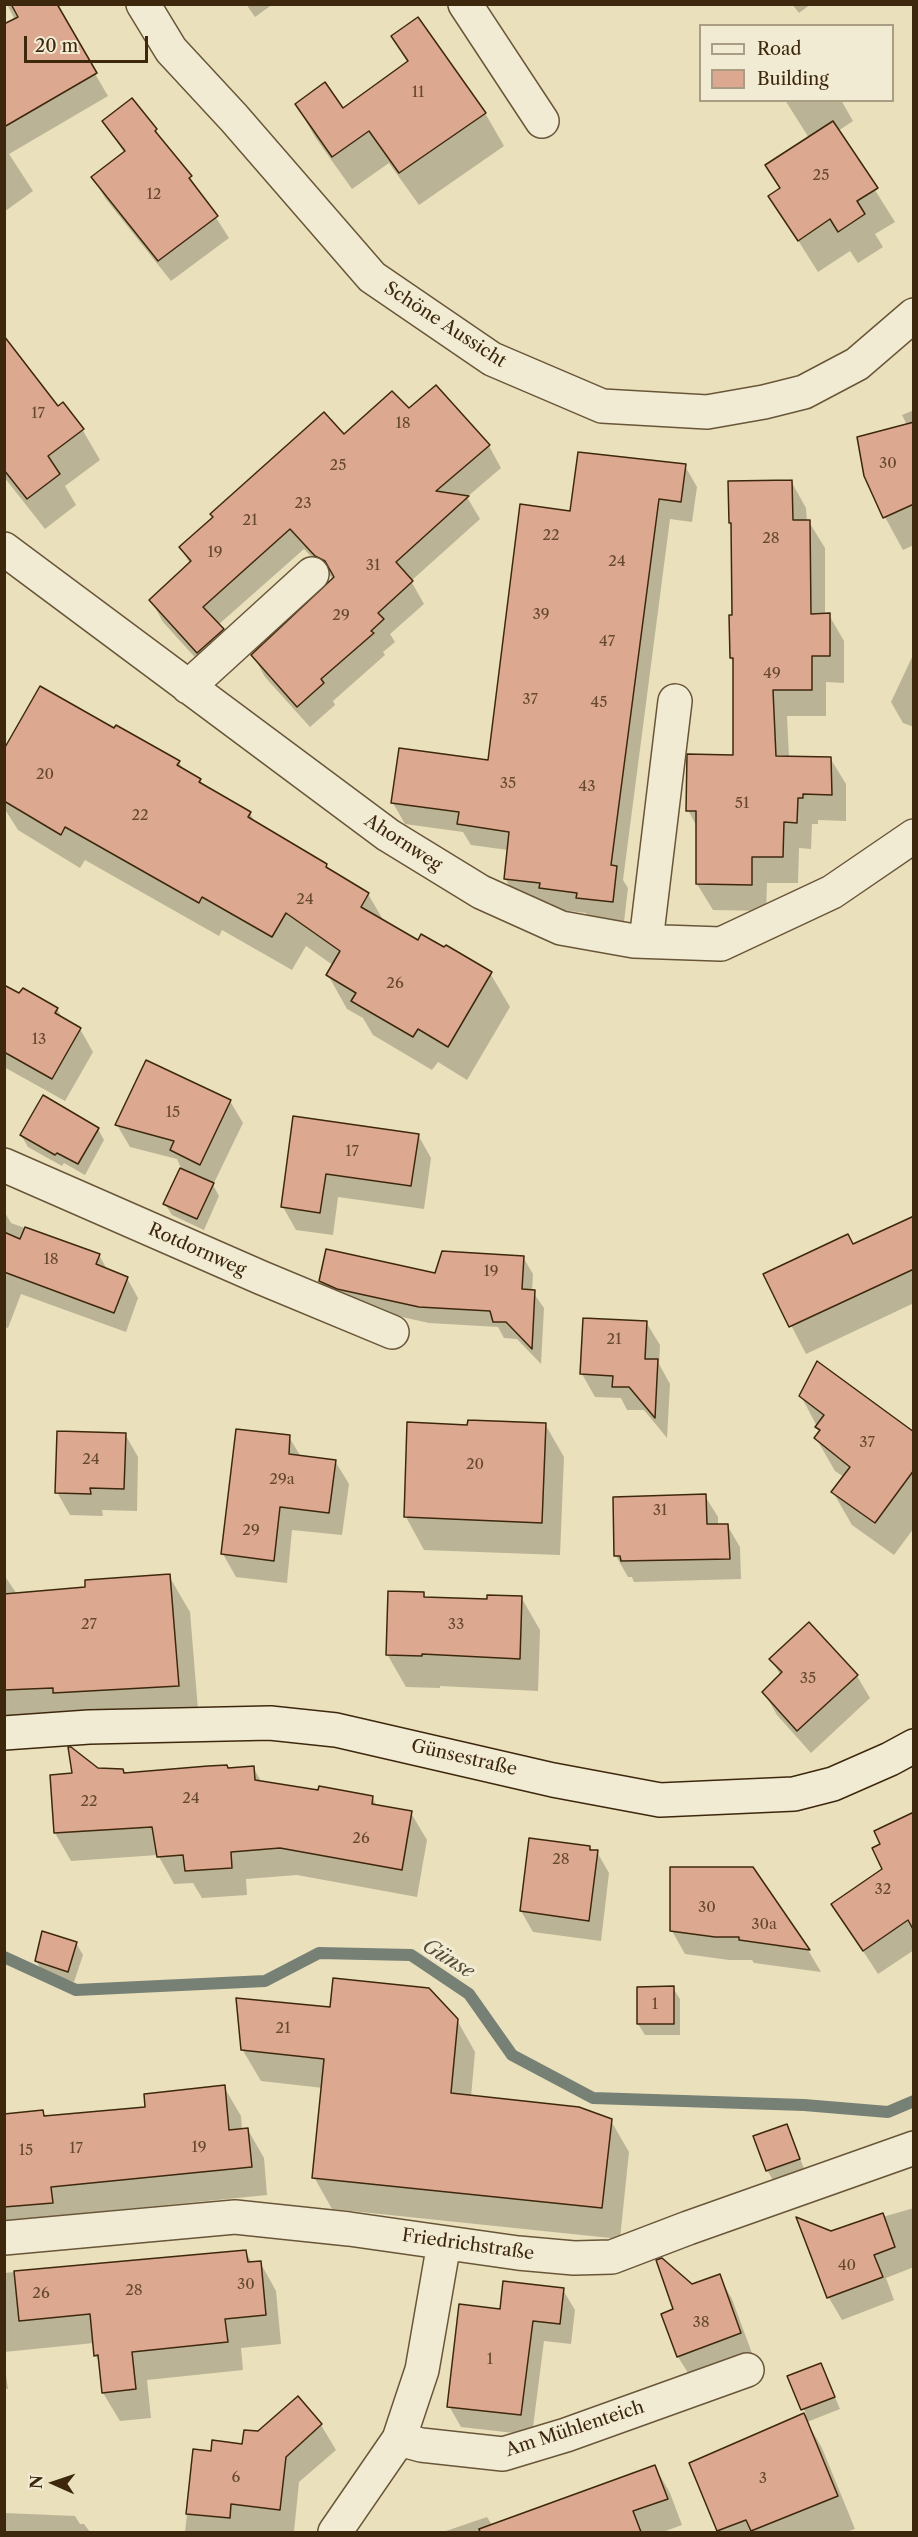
<!DOCTYPE html>
<html>
<head>
<meta charset="utf-8">
<style>
	body { margin:0 }
	#map { position:relative; width:918px; height:2537px; overflow:hidden; background:#eae0bc; font-family:"Libre Caslon Text",serif }
	canvas { display:block }
	.frame { position:absolute; inset:0; border:6px solid #3e280d; pointer-events:none }
	.legend { position:absolute; left:699px; top:24px; width:195px; height:78px; box-sizing:border-box; background:#f1ebd3; border:2px solid #a99d84; margin:0; padding:8px 10px; list-style:none; font-size:18px; color:#3e280d }
	.legend li { display:flex; align-items:center; gap:12px; height:30px }
	.legend b { width:30px; border:2px solid #a99d84 }
	.north { position:absolute; left:24px; top:2453px; width:60px; height:60px; -webkit-text-stroke:4px #f1ebd3; paint-order:stroke; rotate:273deg; font-size:16px; font-weight:700; line-height:24px; text-align:center; color:#3e280d }
	.north::after { content:''; display:block; margin:auto; width:21px; height:27px; background:#3e280d; clip-path:polygon(50% 0,100% 100%,50% 72%,0 100%) }
	.scale { position:absolute; left:24px; top:36px; width:124px; height:27px; box-sizing:border-box; border:3px solid #3e280d; border-top:0; padding-left:8px; font-size:18px; line-height:21px; white-space:nowrap; color:#3e280d; -webkit-text-stroke:4px #f1ebd3; paint-order:stroke }
</style>
</head>
<body>
<div id="map">
<canvas width="918" height="2537"></canvas>
<div class="frame"></div>
<ul class="legend">
<li><b style="height:8px;background:#f1ebd3"></b>Road</li>
<li><b style="height:16px;background:#dca990"></b>Building</li>
</ul>
<div class="north">N</div>
<div class="scale">20 m</div>
</div>
<script>
const c = document.querySelector('canvas').getContext('2d');
c.lineJoin = 'round';
function fill(path, color) { c.fillStyle = color; c.fill(path, 'evenodd'); }
const shape = rows => new Path2D(rows.map(r => 'M' + r).join(''));
function stroke(path, color, width, dash) { c.strokeStyle = color; c.lineWidth = width; c.lineCap = dash ? 'butt' : 'round'; c.setLineDash(dash || []); c.stroke(path); }
function write(font, color, halo, rows, align = 'center') {
  c.font = font + ' "Libre Caslon Text",serif'; c.lineWidth = 6; c.setLineDash([]); c.textBaseline = 'middle'; c.strokeStyle = halo; c.fillStyle = color; for (const [text, x, y, turn = 0] of rows) {
    c.save(); c.translate(x, y); c.rotate((+turn || 0) * Math.PI / 180); c.textAlign = isNaN(turn) ? turn : align; if (halo) c.strokeText(text, 0, 0); c.fillText(text, 0, 0); c.restore();
  }
}
fill(shape([
	[7,4,54,4,108,96,9,154,33,191,4,212,4,70,15,20],
	[246,4,273,4,255,17],
	[792,4,811,4,799,13],
	[393,36,485,113,504,146,419,205,389,163,352,189,315,137,297,105,343,110,408,63],
	[785,100,841,100,853,121,838,131,895,222,875,234,883,247,858,263,850,251,818,272,770,196,781,189,809,138],
	[104,122,156,130,166,148,190,177,229,238,171,281,105,198,93,177,125,154],
	[4,355,82,429,100,460,65,486,76,505,45,529,4,477],
	[436,387,489,446,501,468,467,497,480,519,411,581,424,604,390,634,395,642,383,652,385,655,333,701,335,705,310,727,265,677,253,655,333,579,304,549,218,625,235,651,210,674,163,622,151,600,190,564,181,548,344,436,409,410],
	[914,410,914,545,903,550,885,517,907,425,902,415],
	[685,466,697,487,692,522,670,519,623,880,628,888,624,922,589,918,586,913,553,909,550,903,517,899,505,878,508,850,471,845,463,832,405,824,393,803,489,761,572,513],
	[791,481,806,508,807,522,809,522,825,548,825,615,829,615,844,641,844,683,826,682,826,716,787,716,789,757,830,758,846,784,846,821,818,820,818,824,812,824,811,849,799,848,798,883,767,883,766,911,713,910,697,884,697,827,688,810,735,756,734,663,731,658,733,528,730,523],
	[914,653,914,727,903,723,891,702],
	[115,730,179,762,183,770,200,780,204,786,250,813,255,823,326,865,330,871,368,894,385,923,418,942,490,973,510,1007,467,1080,438,1062,432,1070,373,1035,363,1018,347,1009,328,975,334,966,306,946,292,970,222,930,219,936,85,860,80,868,18,830,4,808,4,752],
	[4,986,20,995,57,1009,63,1019,80,1029,93,1052,65,1101,4,1067],
	[230,1101,243,1123,213,1185,219,1196,204,1230,172,1215,165,1204,181,1168,177,1159,130,1147,117,1125],
	[294,1118,418,1135,431,1158,424,1209,338,1197,333,1235,296,1230,283,1207],
	[98,1129,104,1140,85,1175,64,1163,62,1166,28,1147,21,1135],
	[4,1211,11,1223,99,1255,108,1271,127,1278,138,1298,126,1332,21,1294,8,1328,4,1327],
	[914,1218,914,1303,806,1354,765,1275,853,1246],
	[523,1257,533,1274,532,1291,544,1308,541,1364,517,1339,504,1338,498,1327,429,1323,348,1305,330,1298,321,1281,436,1275],
	[646,1322,660,1345,659,1364,670,1384,667,1438,644,1410,627,1410,621,1398,595,1397,582,1374],
	[801,1396,914,1434,914,1528,894,1555,852,1525,833,1492,844,1477,835,1471,816,1438,820,1432],
	[545,1424,564,1457,560,1555,424,1550,406,1517,469,1426],
	[125,1434,138,1457,137,1511,102,1510,103,1516,70,1515,57,1492],
	[289,1437,301,1457,335,1461,349,1484,342,1535,292,1530,287,1583,236,1577,223,1554],
	[705,1496,718,1517,718,1526,727,1525,740,1547,741,1579,634,1582,632,1577,628,1577,616,1556],
	[4,1575,17,1594,86,1589,169,1576,190,1612,199,1722,4,1727],
	[424,1594,426,1599,488,1601,521,1597,540,1630,538,1691,440,1686,440,1688,406,1687,387,1654],
	[771,1659,857,1676,870,1698,811,1753,777,1715,764,1692,781,1676],
	[253,1767,262,1783,372,1797,377,1806,411,1813,427,1840,417,1897,297,1875,246,1879,247,1895,202,1898,193,1883,174,1884,158,1855,71,1861,55,1833,52,1776,98,1770,124,1774],
	[914,1813,914,1950,878,1974,833,1905,884,1870,882,1844],
	[589,1848,591,1851,597,1852,609,1873,601,1941,533,1932,521,1911],
	[752,1868,808,1950,821,1972,754,1963,752,1960,729,1960,685,1954,672,1931],
	[76,1943,83,1955,74,1982,43,1972,36,1961],
	[673,1988,680,1999,680,2035,645,2035,638,2024],
	[457,2020,475,2052,471,2097,611,2121,629,2152,620,2239,332,2209,314,2177,323,2088,261,2081,242,2049],
	[224,2087,241,2116,242,2131,248,2130,264,2158,267,2195,66,2215,68,2231,4,2238,4,2115,42,2111,46,2117,147,2108],
	[787,2126,805,2171,774,2182,767,2170],
	[914,2208,914,2267,886,2278,894,2300,842,2320,829,2298,799,2220,830,2232],
	[245,2251,252,2263,260,2262,276,2291,281,2344,241,2348,243,2370,147,2380,151,2418,120,2421,103,2393,100,2363,95,2355,94,2343,4,2352,4,2273],
	[719,2276,732,2299,753,2356,692,2379,678,2357,663,2315,675,2310,692,2286],
	[563,2290,575,2310,571,2344,544,2341,532,2435,461,2427,449,2406,502,2311],
	[4,2361,8,2389,4,2389],
	[821,2364,840,2409,807,2422,822,2448,855,2529,846,2532,720,2532,691,2463,806,2414,789,2377],
	[321,2425,336,2450,299,2482,294,2532,185,2532,194,2451,212,2453],
	[655,2467,670,2493,682,2525,663,2532,443,2532,487,2517,492,2525],
	[4,2513,75,2516,80,2524,84,2524,90,2532,4,2532]
]), '#0003');
stroke(shape([
	[4,1957,76,1990,265,1981,319,1953,411,1955,469,1994,512,2055,593,2098,804,2105,888,2112,914,2101]
]), '#778075', 12);
const building = shape([
	[11,4,57,4,97,73,4,127,4,24,18,17,11,4],
	[418,17,486,113,399,173,369,131,332,157,295,104,325,82,343,108,408,61,391,36,418,17],
	[132,98,157,129,155,131,192,176,189,178,218,216,158,261,91,177,125,151,102,121,132,98],
	[833,121,878,188,857,201,865,214,838,232,830,219,798,241,768,196,780,188,765,165,833,121],
	[4,336,58,406,63,402,84,429,48,456,60,474,27,499,4,470,4,336],
	[436,385,490,445,436,491,469,496,396,562,413,581,378,613,384,619,371,631,374,633,321,679,324,683,297,707,251,655,334,577,325,561,315,556,290,529,203,607,224,629,197,653,149,600,191,561,179,547,213,517,210,514,324,412,344,434,392,391,409,408,436,385],
	[914,422,914,504,883,518,864,476,857,437,914,422],
	[578,452,686,464,681,502,659,499,611,865,617,866,613,902,576,898,577,893,539,888,540,883,504,879,509,832,457,824,459,812,391,803,399,748,488,760,520,504,570,511,578,452],
	[792,480,793,520,810,520,811,614,830,613,830,656,812,656,812,690,773,690,776,756,831,757,832,795,803,794,803,798,798,798,797,823,784,822,783,857,752,857,752,885,696,884,696,811,686,811,687,754,733,755,733,658,730,658,729,615,732,615,731,523,729,523,728,481,792,480],
	[40,686,114,728,116,725,180,761,177,765,201,779,199,782,251,812,248,817,327,864,326,867,369,893,361,907,418,940,421,934,444,947,446,945,492,972,448,1047,418,1029,413,1037,351,1001,356,993,326,975,340,951,286,913,272,937,202,897,199,903,65,827,61,835,4,801,4,749,40,686],
	[4,985,19,993,23,988,58,1008,55,1013,81,1028,52,1079,4,1052,4,985],
	[146,1060,231,1100,200,1165,170,1150,174,1141,115,1125,146,1060],
	[43,1095,99,1128,78,1164,57,1153,55,1155,20,1135,43,1095],
	[293,1116,419,1134,411,1186,326,1174,320,1213,281,1207,293,1116],
	[180,1168,214,1183,197,1219,163,1204,180,1168],
	[914,1216,914,1269,789,1327,763,1274,848,1234,853,1244,914,1216],
	[25,1227,100,1254,96,1264,128,1277,114,1313,4,1272,4,1232,20,1239,25,1227],
	[326,1249,435,1273,442,1251,524,1256,522,1289,535,1290,532,1349,506,1322,493,1322,490,1311,419,1307,337,1289,319,1281,326,1249],
	[583,1318,647,1321,645,1359,658,1359,655,1418,629,1387,612,1387,613,1376,580,1374,583,1318],
	[817,1361,914,1432,914,1470,875,1523,831,1492,850,1467,814,1438,820,1430,815,1427,824,1415,799,1396,817,1361],
	[468,1420,546,1423,542,1523,404,1517,407,1422,467,1425,468,1420],
	[236,1429,290,1435,289,1454,336,1460,329,1513,280,1507,274,1561,221,1554,236,1429],
	[57,1431,126,1433,124,1489,90,1488,91,1494,55,1493,57,1431],
	[706,1494,707,1524,728,1524,730,1559,621,1561,620,1556,614,1556,613,1497,706,1494],
	[170,1574,179,1686,53,1693,53,1688,4,1690,4,1594,85,1587,85,1580,170,1574],
	[388,1591,424,1592,424,1597,487,1599,487,1595,522,1596,520,1659,422,1654,422,1656,386,1655,388,1591],
	[809,1622,858,1675,797,1731,762,1692,782,1672,769,1659,809,1622],
	[68,1747,71,1747,98,1768,123,1769,124,1773,208,1766,227,1765,228,1768,254,1766,255,1780,318,1790,319,1786,373,1796,372,1804,412,1811,402,1870,280,1848,231,1852,232,1868,185,1871,183,1855,157,1857,152,1827,54,1833,50,1775,72,1773,68,1747],
	[914,1812,914,1931,908,1920,863,1951,831,1904,882,1869,872,1848,880,1844,874,1831,914,1812],
	[529,1838,590,1846,590,1850,598,1850,589,1921,520,1911,529,1838],
	[670,1867,753,1867,810,1950,739,1940,739,1937,715,1937,670,1931,670,1867],
	[42,1931,77,1942,68,1972,35,1961,42,1931],
	[333,1978,429,1988,458,2019,451,2093,579,2107,612,2119,602,2208,312,2178,324,2059,241,2050,236,1998,330,2007,333,1978],
	[674,1986,674,2024,637,2024,637,1987,674,1986],
	[225,2085,229,2130,248,2128,252,2167,51,2187,53,2203,4,2207,4,2114,43,2110,44,2116,145,2107,144,2094,225,2085],
	[787,2124,800,2159,766,2171,753,2136,787,2124],
	[883,2213,895,2247,874,2255,883,2277,827,2298,796,2217,831,2231,883,2213],
	[246,2250,248,2262,261,2261,266,2315,225,2319,228,2342,132,2352,136,2389,102,2393,98,2355,94,2356,90,2314,19,2321,14,2271,246,2250],
	[662,2258,692,2284,720,2274,741,2333,677,2357,661,2314,673,2309,656,2260,662,2258],
	[503,2281,564,2288,560,2324,533,2321,521,2415,447,2407,459,2304,500,2309,503,2281],
	[821,2363,835,2397,801,2410,787,2376,821,2363],
	[298,2396,322,2424,286,2457,280,2510,231,2504,230,2518,186,2514,193,2449,211,2451,212,2440,242,2444,244,2430,258,2431,298,2396],
	[804,2413,838,2496,751,2531,746,2520,717,2531,689,2463,804,2413],
	[655,2465,668,2499,633,2511,641,2532,480,2532,479,2529,655,2465]
]);
fill(building, '#dca990');
stroke(building, '#3e280d', 1.5);
const street = shape([
	[143,4,171,50,234,118,372,277,492,359,602,406,707,412,764,402,804,392,857,364,914,315],
	[465,4,542,121],
	[4,549,388,835,481,892,561,928,634,941,721,944,832,892,914,836],
	[188,687,312,574],
	[646,941,675,701],
	[4,1165,262,1278,392,1332],
	[4,2238,235,2217,349,2229,518,2253,574,2258,612,2257,688,2228,914,2148],
	[399,2439,421,2445,503,2454,566,2435,747,2370],
	[335,2532,399,2439,422,2370,444,2243]
]);
const secondary = shape([
	[4,1733,89,1727,270,1723,336,1730,553,1780,660,1800,794,1794,833,1784,890,1759,914,1746]
]);
stroke(street, '#695639', 36);
stroke(secondary, '#3e280d', 36);
stroke(street, '#f1ebd3', 33);
stroke(secondary, '#f1ebd3', 33);
write('15px', '#66482e', null, [
	["11",418,93],
	["25",821,176],
	["12",154,195],
	["17",38,414],
	["18",403,424],
	["30",888,464],
	["25",338,466],
	["23",303,504],
	["21",250,521],
	["22",551,536],
	["28",771,539],
	["19",215,553],
	["24",617,562],
	["31",373,566],
	["39",541,615],
	["29",341,616],
	["47",607,642],
	["49",772,674],
	["37",530,700],
	["45",599,703],
	["20",45,775],
	["35",508,784],
	["43",587,787],
	["51",742,804],
	["22",140,816],
	["24",305,900],
	["26",395,984],
	["13",39,1040],
	["15",173,1113],
	["17",352,1152],
	["18",51,1260],
	["19",491,1272],
	["21",614,1340],
	["37",867,1443],
	["24",91,1460],
	["20",475,1465],
	["29a",282,1480],
	["31",660,1511],
	["29",251,1531],
	["27",89,1625],
	["33",456,1625],
	["35",808,1679],
	["24",191,1799],
	["22",89,1802],
	["26",361,1839],
	["28",561,1860],
	["32",883,1890],
	["30",707,1908],
	["30a",764,1925],
	["1",655,2005],
	["21",283,2029],
	["19",199,2148],
	["17",76,2149],
	["15",26,2151],
	["40",847,2266],
	["30",246,2285],
	["28",134,2291],
	["26",41,2294],
	["38",701,2323],
	["1",490,2360],
	["6",236,2478],
	["3",763,2479]
]);
write('18px', '#3e280d', '#f1ebd3', [
	["Schöne Aussicht",445,325,33],
	["Ahornweg",403,843,33],
	["Rotdornweg",197,1250,24],
	["Günsestraße",464,1758,13],
	["Friedrichstraße",468,2245,8],
	["Am Mühlenteich",575,2429,-18]
]);
write('italic 20px', '#564c38', '#f1ebd3', [
	["Günse",448,1959,32]
]);
</script>
</body>
</html>
